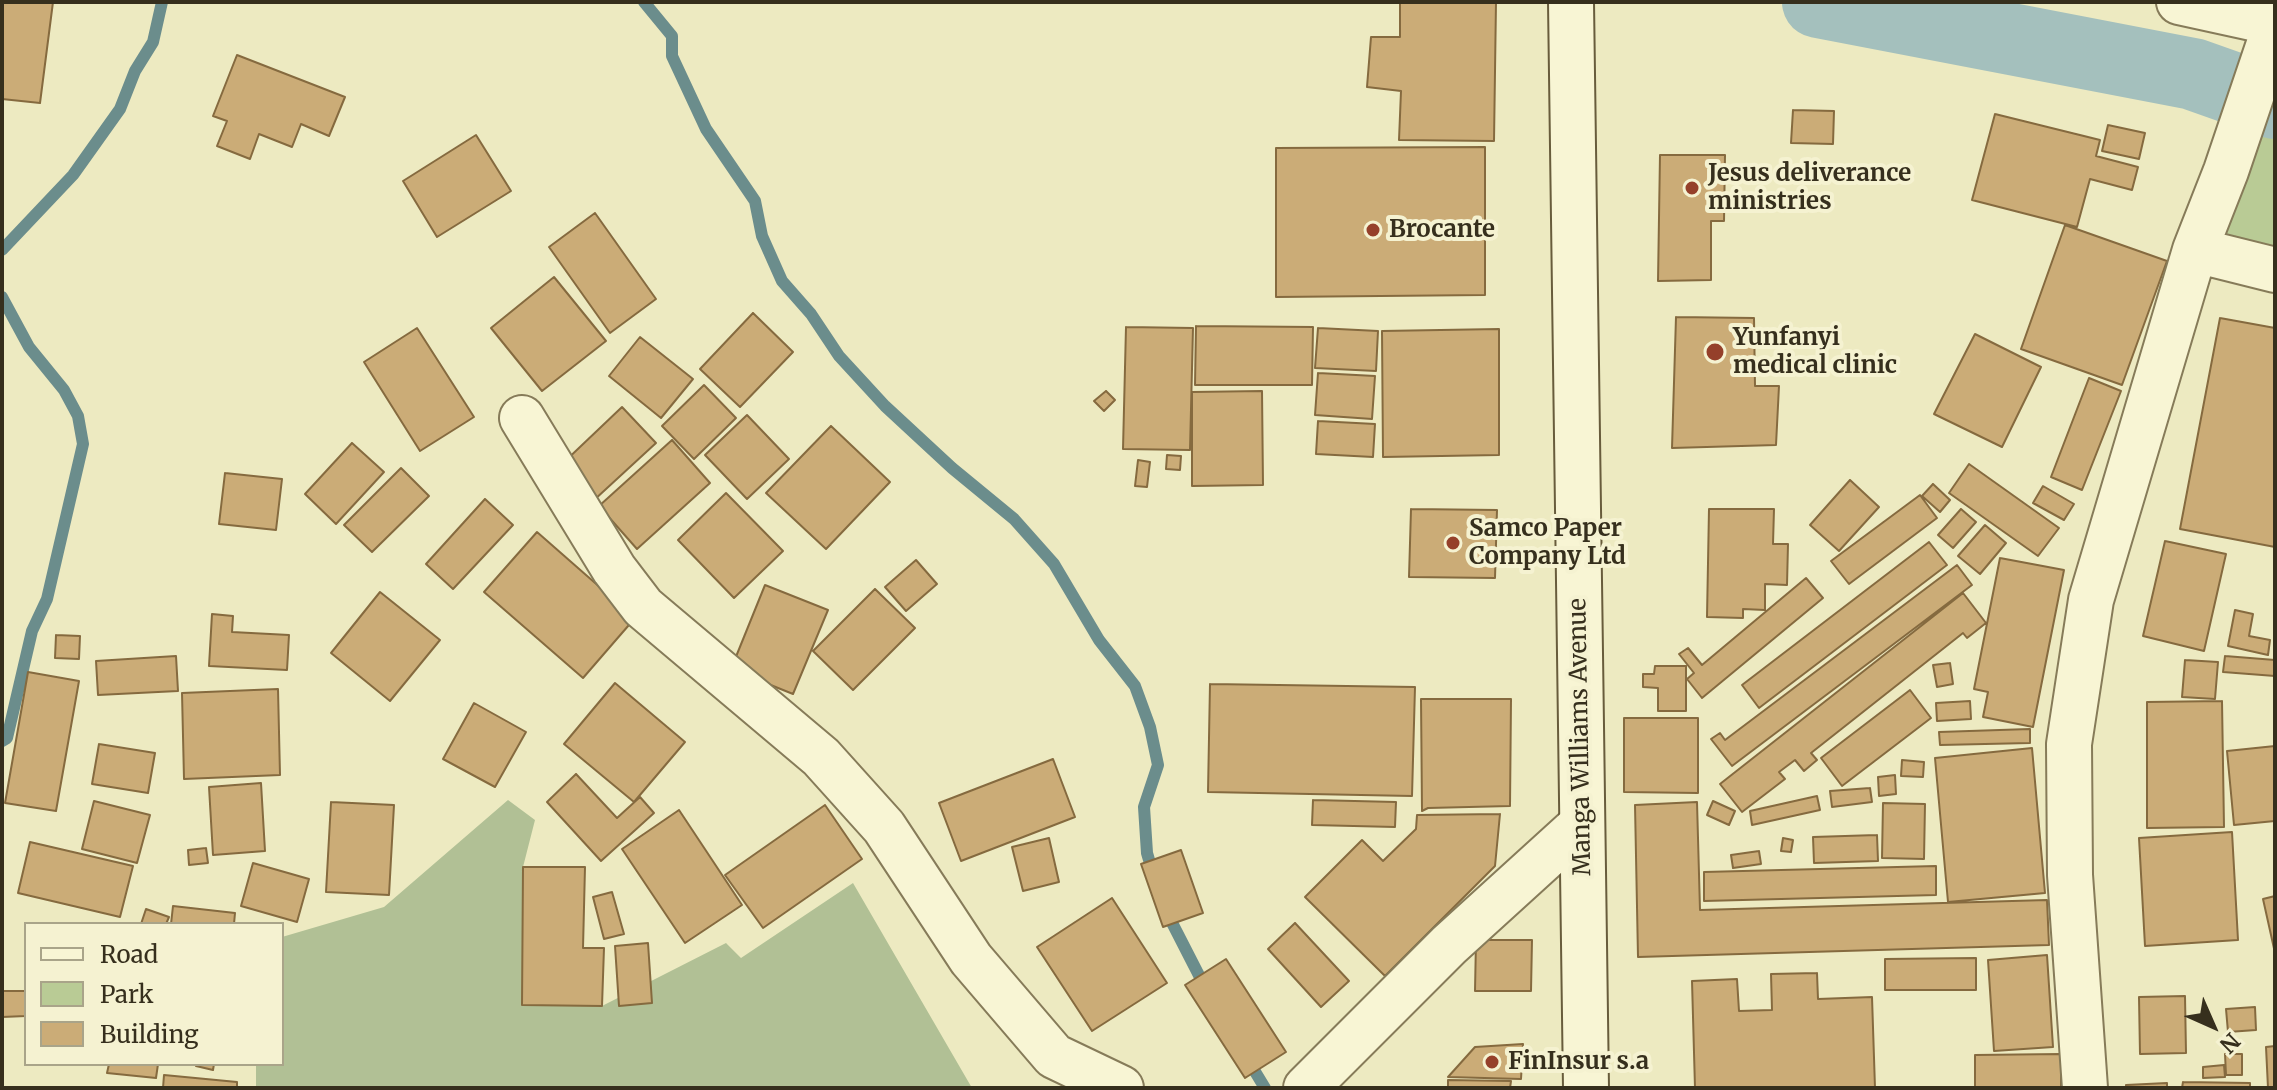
<!DOCTYPE html>
<html>
<head>
<meta charset="utf-8">
<style>
	body { margin:0 }
	#map { position:relative; width:2277px; height:1090px; overflow:hidden; background:#edeac1; font-family:Merriweather,serif }
	canvas { display:block }
	.frame { position:absolute; inset:0; border:4px solid #362f1d; pointer-events:none }
	.legend { position:absolute; left:24px; top:922px; width:260px; height:144px; box-sizing:border-box; background:#f5f2d1; border:2px solid #a9a489; margin:0; padding:10px 14px; list-style:none; font-size:24px; color:#362f1d }
	.legend li { display:flex; align-items:center; gap:16px; height:40px }
	.legend b { width:40px; border:2px solid #a9a489 }
	.north { position:absolute; left:2173px; top:986px; width:80px; height:80px; -webkit-text-stroke:6px #f5f2d1; paint-order:stroke; rotate:135deg; font-size:22px; font-weight:700; line-height:32px; text-align:center; color:#362f1d }
	.north::after { content:''; display:block; margin:auto; width:28px; height:36px; background:#362f1d; clip-path:polygon(50% 0,100% 100%,50% 72%,0 100%) }
</style>
</head>
<body>
<div id="map">
<canvas width="2277" height="1090"></canvas>
<div class="frame"></div>
<ul class="legend">
<li><b style="height:10px;background:#f8f5d4"></b>Road</li>
<li><b style="height:22px;background:#b9cb95"></b>Park</li>
<li><b style="height:22px;background:#cbac77"></b>Building</li>
</ul>
<div class="north">N</div>
</div>
<script>
const c = document.querySelector('canvas').getContext('2d');
c.lineJoin = 'round';
function fill(path, color) { c.fillStyle = color; c.fill(path, 'evenodd'); }
const shape = rows => new Path2D(rows.map(r => 'M' + r).join(''));
function stroke(path, color, width, dash) { c.strokeStyle = color; c.lineWidth = width; c.lineCap = dash ? 'butt' : 'round'; c.setLineDash(dash || []); c.stroke(path); }
function write(font, color, halo, rows, align = 'center') {
  c.font = font + ' Merriweather,serif'; c.lineWidth = 8; c.setLineDash([]); c.textBaseline = 'middle'; c.strokeStyle = halo; c.fillStyle = color; for (const [text, x, y, turn = 0] of rows) {
    c.save(); c.translate(x, y); c.rotate((+turn || 0) * Math.PI / 180); c.textAlign = isNaN(turn) ? turn : align; if (halo) c.strokeText(text, 0, 0); c.fillText(text, 0, 0); c.restore();
  }
}
fill(shape([
	[2275,54,2275,270,2195,250]
]), '#b9cb95');
fill(shape([
	[508,800,535,820,523,867,522,1005,602,1006,726,943,741,958,853,883,972,1088,256,1088,256,1064,282,1064,282,937,384,907]
]), '#b1c095');
stroke(shape([
	[644,2,672,36,672,56,706,129,755,201,762,236,782,281,811,314,839,356,885,406,952,468,1014,519,1054,564,1099,640,1135,686,1150,727,1158,765,1144,807,1147,853,1154,877],
	[2,250,73,175,120,109,135,71,153,42,162,2],
	[2,297,29,347,64,390,78,416,83,444,47,599,32,631,7,738,2,741],
	[1165,909,1206,989],
	[1248,1060,1265,1088]
]), '#6b8d8c', 12);
stroke(shape([
	[1818,2,2193,74,2275,103]
]), '#a4c0bd', 72);
const building = shape([
	[2,2,53,2,40,103,2,99,2,2],
	[1400,2,1496,2,1494,141,1399,140,1401,91,1367,87,1371,37,1400,37,1400,2],
	[237,55,345,97,329,136,301,124,292,147,259,134,250,159,217,146,227,121,213,116,237,55],
	[1793,110,1834,111,1833,144,1791,143,1793,110],
	[1995,114,2100,140,2096,156,2138,167,2132,190,2090,179,2077,227,1972,200,1995,114],
	[2108,125,2145,133,2139,159,2102,151,2108,125],
	[476,135,511,191,437,237,403,181,476,135],
	[1485,147,1485,295,1276,297,1276,148,1485,147],
	[1660,155,1725,155,1724,221,1711,221,1711,280,1658,281,1660,155],
	[595,213,656,299,610,333,549,247,595,213],
	[2065,225,2167,261,2122,385,2021,349,2065,225],
	[554,277,606,341,542,391,491,328,554,277],
	[753,313,793,352,740,407,700,369,753,313],
	[1676,317,1754,318,1755,386,1779,386,1776,445,1672,448,1676,317],
	[2220,318,2275,328,2275,547,2180,529,2220,318],
	[1196,326,1313,327,1312,385,1195,385,1196,326],
	[1126,327,1193,328,1190,450,1123,449,1126,327],
	[417,328,474,417,420,451,364,362,417,328],
	[1318,328,1378,331,1376,371,1315,368,1318,328],
	[1499,329,1499,455,1383,457,1382,331,1499,329],
	[1975,334,2041,367,2002,447,1934,414,1975,334],
	[640,337,693,379,661,418,609,376,640,337],
	[1318,373,1375,376,1372,419,1315,415,1318,373],
	[2089,378,2121,391,2082,490,2051,477,2089,378],
	[704,385,736,418,694,459,662,426,704,385],
	[1106,391,1115,400,1104,411,1094,401,1106,391],
	[1262,391,1263,485,1192,486,1192,392,1262,391],
	[622,407,656,443,593,501,560,466,622,407],
	[747,415,789,459,747,499,705,455,747,415],
	[1318,421,1375,424,1373,457,1316,454,1318,421],
	[831,426,890,482,826,549,766,493,831,426],
	[672,440,710,483,637,549,599,506,672,440],
	[352,443,384,472,336,524,305,494,352,443],
	[1167,455,1181,456,1180,470,1166,469,1167,455],
	[1138,460,1150,462,1147,487,1135,486,1138,460],
	[1969,464,2059,528,2038,556,1949,493,1969,464],
	[401,468,429,496,372,552,344,525,401,468],
	[225,473,282,479,276,530,219,524,225,473],
	[1850,480,1879,507,1839,551,1810,525,1850,480],
	[1933,484,1950,500,1940,512,1922,496,1933,484],
	[2043,486,2074,504,2064,520,2033,503,2043,486],
	[726,493,783,551,734,598,678,540,726,493],
	[1920,495,1937,518,1849,584,1831,561,1920,495],
	[485,499,513,525,453,589,426,564,485,499],
	[1411,509,1497,510,1495,578,1409,577,1411,509],
	[1709,509,1774,509,1773,544,1788,544,1787,585,1765,584,1765,610,1743,609,1743,618,1707,617,1709,509],
	[1961,509,1976,522,1953,548,1938,535,1961,509],
	[1985,525,2006,543,1980,574,1958,556,1985,525],
	[537,532,635,618,583,678,484,592,537,532],
	[2165,541,2226,554,2204,651,2143,636,2165,541],
	[1929,542,1947,565,1759,708,1742,685,1929,542],
	[2000,558,2064,570,2033,727,1983,717,1988,692,1974,689,2000,558],
	[916,560,937,584,906,611,885,587,916,560],
	[1957,565,1972,585,1732,766,1711,739,1720,733,1725,740,1957,565],
	[1806,578,1823,598,1702,698,1687,679,1694,673,1679,654,1688,648,1702,665,1806,578],
	[765,585,828,610,793,694,731,669,765,585],
	[875,589,915,628,853,690,813,651,875,589],
	[380,592,440,640,390,701,331,653,380,592],
	[1963,593,1986,623,1967,638,1963,633,1811,753,1817,760,1804,771,1795,760,1779,772,1785,779,1742,812,1720,784,1963,593],
	[2235,610,2253,614,2249,636,2270,640,2268,655,2228,646,2235,610],
	[212,614,233,616,232,632,289,635,287,670,209,666,212,614],
	[56,635,80,636,79,659,55,658,56,635],
	[176,656,178,691,98,695,96,661,176,656],
	[2225,656,2275,660,2275,676,2223,672,2225,656],
	[2185,660,2218,662,2215,699,2182,697,2185,660],
	[1950,663,1953,684,1937,687,1933,665,1950,663],
	[1655,666,1686,666,1686,711,1658,711,1658,688,1643,687,1643,674,1654,674,1655,666],
	[28,672,79,681,56,811,5,803,28,672],
	[615,683,685,742,634,802,564,744,615,683],
	[1210,684,1415,687,1412,796,1208,792,1210,684],
	[278,689,280,775,184,779,182,693,278,689],
	[1910,690,1931,718,1842,786,1821,758,1910,690],
	[1421,699,1511,699,1510,806,1428,808,1422,811,1421,699],
	[1970,701,1971,719,1937,721,1936,703,1970,701],
	[2222,701,2224,827,2147,828,2147,702,2222,701],
	[474,703,526,732,495,787,443,759,474,703],
	[1624,718,1698,718,1698,793,1624,792,1624,718],
	[2030,729,2030,743,1940,745,1939,732,2030,729],
	[99,744,155,753,148,793,92,784,99,744],
	[2275,746,2275,821,2234,825,2227,751,2275,746],
	[2032,748,2045,893,1948,902,1935,758,2032,748],
	[1053,759,1075,817,961,861,939,803,1053,759],
	[1902,760,1924,762,1923,777,1901,776,1902,760],
	[576,774,617,818,640,797,654,813,601,861,547,802,576,774],
	[1895,775,1896,794,1879,796,1878,777,1895,775],
	[261,783,265,851,213,855,209,787,261,783],
	[1870,788,1872,802,1832,807,1830,791,1870,788],
	[1817,796,1820,810,1752,825,1750,811,1817,796],
	[1313,800,1396,802,1395,827,1312,825,1313,800],
	[94,801,150,815,137,863,82,849,94,801],
	[1713,801,1735,811,1729,825,1707,815,1713,801],
	[331,802,394,805,389,895,326,892,331,802],
	[1697,802,1700,910,2047,900,2049,945,1638,957,1635,805,1697,802],
	[1883,803,1925,804,1924,859,1882,858,1883,803],
	[825,805,862,859,763,928,725,875,825,805],
	[679,810,742,905,685,943,622,849,679,810],
	[1500,814,1495,866,1385,976,1305,897,1362,840,1383,861,1416,829,1417,815,1500,814],
	[2232,832,2238,940,2145,946,2139,838,2232,832],
	[1877,835,1878,861,1814,863,1813,837,1877,835],
	[1049,838,1059,882,1023,891,1012,847,1049,838],
	[1783,838,1793,840,1791,852,1781,851,1783,838],
	[30,842,133,866,120,917,18,893,30,842],
	[206,848,208,863,189,865,188,850,206,848],
	[1181,850,1203,913,1163,927,1141,864,1181,850],
	[1759,851,1761,864,1733,868,1731,855,1759,851],
	[253,863,309,879,297,922,241,906,253,863],
	[1936,866,1936,895,1704,901,1704,872,1936,866],
	[523,867,585,867,583,948,604,948,602,1006,522,1005,523,867],
	[612,892,624,934,604,939,593,897,612,892],
	[2275,896,2275,953,2263,899,2275,896],
	[1112,898,1167,983,1092,1031,1037,947,1112,898],
	[173,906,235,913,234,924,171,924,173,906],
	[146,909,169,917,166,924,141,924,146,909],
	[1295,923,1349,981,1321,1007,1268,949,1295,923],
	[1476,940,1532,940,1531,991,1475,991,1476,940],
	[648,943,652,1003,619,1006,615,946,648,943],
	[2047,955,2053,1047,1994,1051,1988,960,2047,955],
	[1976,958,1976,990,1885,990,1885,959,1976,958],
	[1226,959,1286,1052,1245,1078,1185,985,1226,959],
	[1817,973,1818,999,1872,997,1875,1088,1695,1088,1692,981,1737,979,1739,1011,1772,1010,1771,974,1817,973],
	[2,991,26,991,26,1016,2,1017,2,991],
	[2185,996,2186,1053,2140,1054,2139,997,2185,996],
	[2255,1007,2256,1030,2228,1032,2226,1009,2255,1007],
	[1523,1044,1521,1079,1448,1077,1475,1047,1523,1044],
	[2275,1046,2275,1088,2268,1088,2266,1047,2275,1046],
	[2061,1054,2061,1088,1975,1088,1975,1055,2061,1054],
	[2225,1054,2242,1054,2242,1075,2226,1075,2225,1054],
	[109,1064,158,1064,156,1078,107,1073,109,1064],
	[196,1064,214,1064,213,1070,196,1066,196,1064],
	[2224,1065,2225,1077,2203,1078,2203,1067,2224,1065],
	[164,1075,237,1082,237,1088,163,1088,164,1075],
	[1448,1080,1511,1081,1510,1088,1448,1088,1448,1080],
	[2183,1082,2250,1083,2250,1088,2182,1088,2183,1082],
	[2167,1083,2167,1088,2126,1088,2126,1085,2167,1083]
]);
fill(building, '#cbac77');
stroke(building, '#856a3f', 2);
const street = shape([
	[2179,2,2275,23],
	[2195,250,2275,270],
	[522,418,614,569,643,607,821,757,884,827,971,959,1054,1056,1121,1088],
	[1306,1088,1449,945,1581,825],
	[2085,1088,2070,875,2069,744,2091,600,2195,250,2226,171,2275,26]
]);
const secondary = shape([
	[1571,2,1586,1088]
]);
stroke(street, '#867b59', 48);
stroke(secondary, '#685c3c', 48);
stroke(street, '#f8f5d4', 44);
stroke(secondary, '#f8f5d4', 44);
for (const [x, y, r, color] of [
	[1692,188,8,"#95402a"],
	[1373,230,8,"#95402a"],
	[1715,352,10,"#95402a"],
	[1453,543,8,"#95402a"],
	[1492,1062,8,"#95402a"]
]) { const dot = new Path2D(); dot.arc(x, y, r, 0, 2 * Math.PI); c.fillStyle = color; c.fill(dot); stroke(dot, '#f5f2d1', 3); }
write('bold 24px', '#362f1d', '#f5f2d1', [
	["Jesus deliverance",1708,174],
	["ministries",1708,202],
	["Brocante",1389,230],
	["Yunfanyi",1733,338],
	["medical clinic",1733,366],
	["Samco Paper",1469,529],
	["Company Ltd",1469,557],
	["FinInsur s.a",1508,1062]
], 'left');
write('24px', '#362f1d', '#f5f2d1', [
	["Manga Williams Avenue",1581,737,-91]
]);
</script>
</body>
</html>
